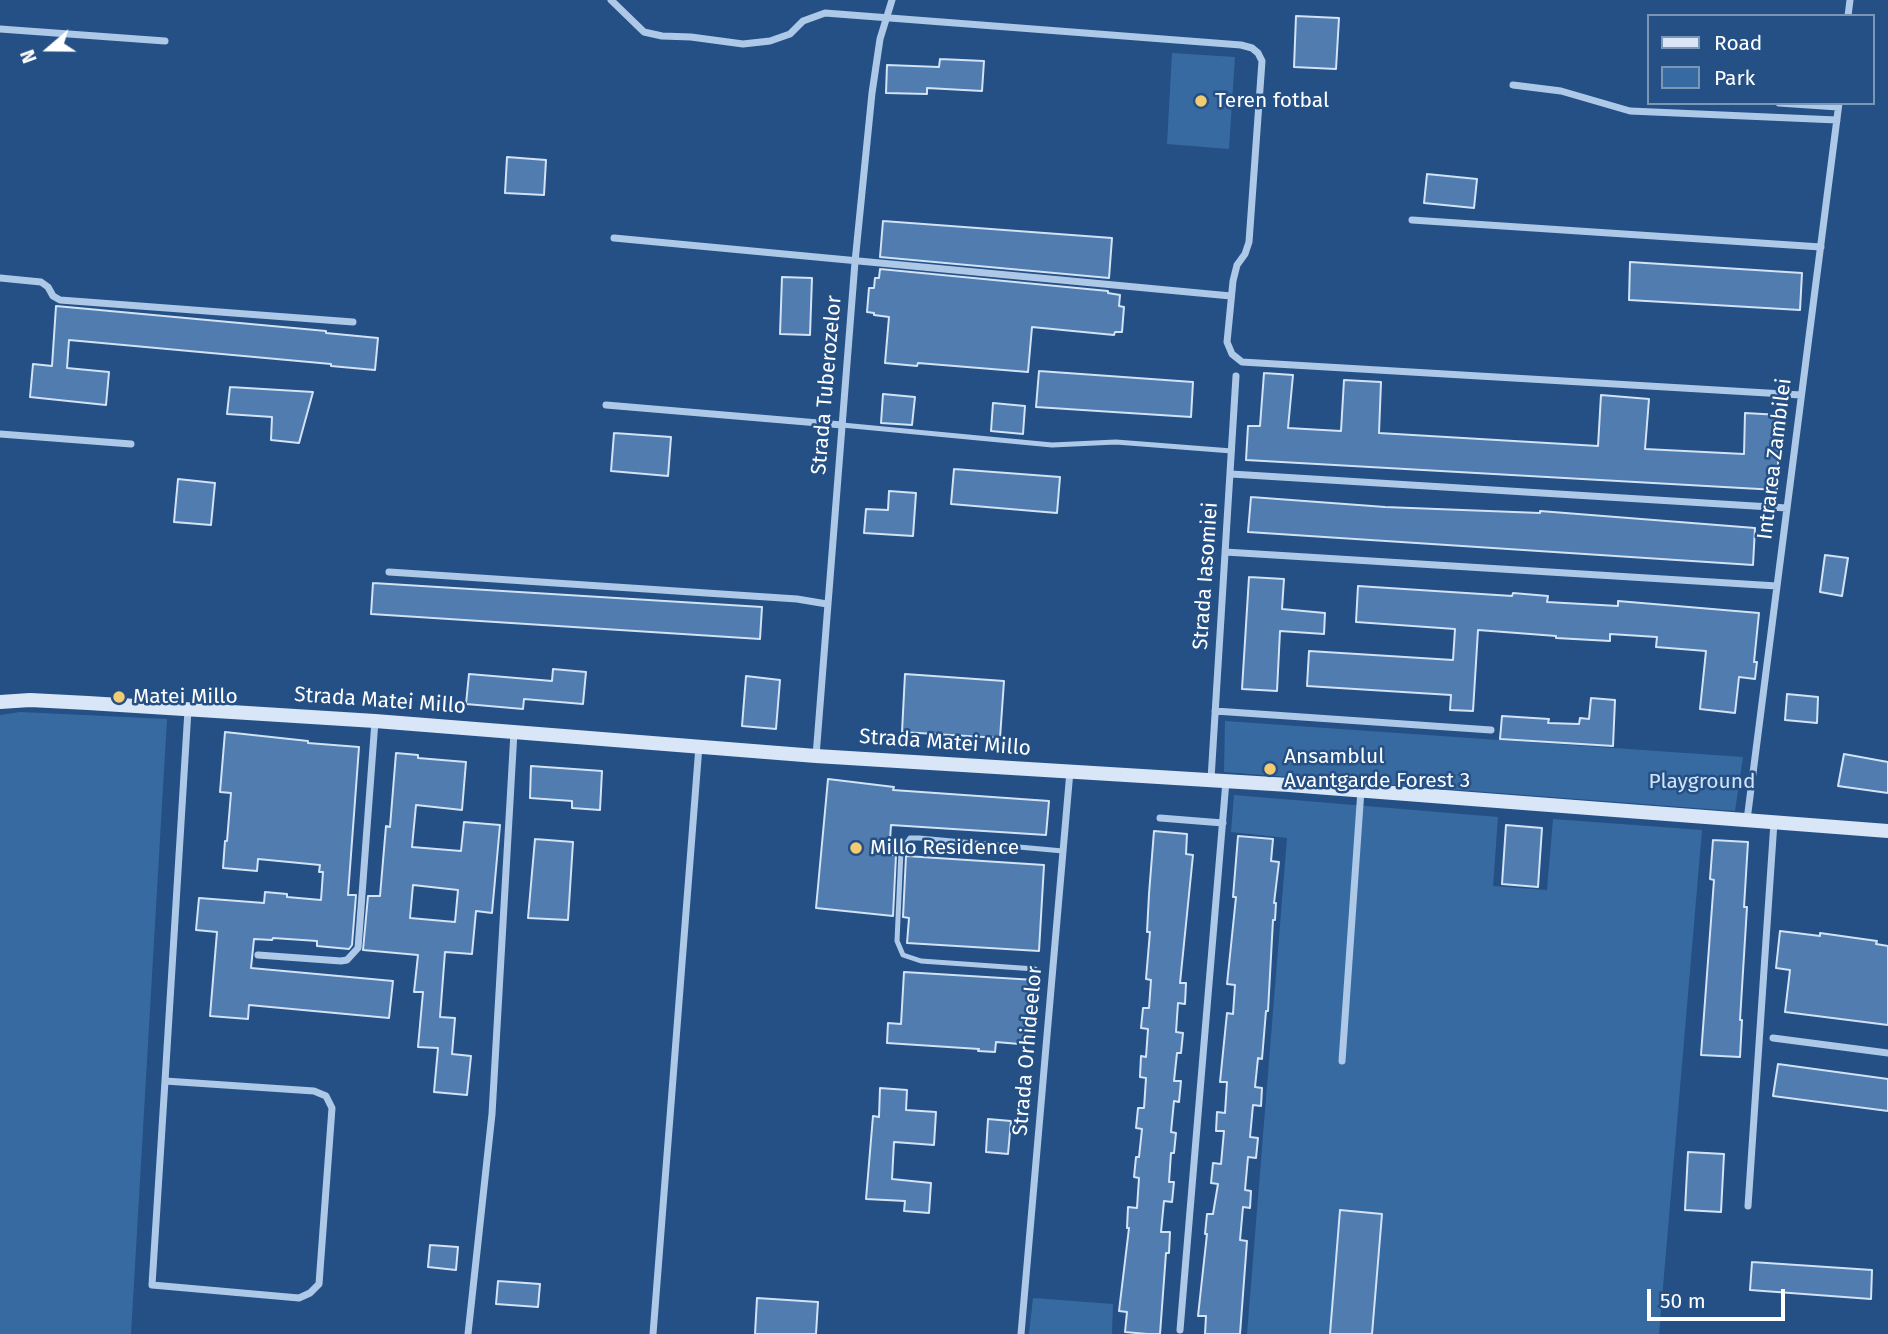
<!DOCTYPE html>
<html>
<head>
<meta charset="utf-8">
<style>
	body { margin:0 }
	#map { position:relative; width:1888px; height:1334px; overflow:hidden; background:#245085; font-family:"Fira Sans",sans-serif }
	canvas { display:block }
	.legend { position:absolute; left:1647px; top:14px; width:228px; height:91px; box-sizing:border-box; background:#245085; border:2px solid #7c96b6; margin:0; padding:9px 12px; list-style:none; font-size:21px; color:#fff }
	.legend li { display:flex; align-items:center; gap:14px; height:35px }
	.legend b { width:35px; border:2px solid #7c96b6 }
	.north { position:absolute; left:14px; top:14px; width:70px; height:70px; -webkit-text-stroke:5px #245085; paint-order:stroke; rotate:250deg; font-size:19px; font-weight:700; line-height:28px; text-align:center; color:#fff }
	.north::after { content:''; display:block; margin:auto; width:24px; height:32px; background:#fff; clip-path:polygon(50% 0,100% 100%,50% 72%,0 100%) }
	.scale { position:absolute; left:1647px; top:1289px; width:138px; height:32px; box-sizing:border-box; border:4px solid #fff; border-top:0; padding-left:9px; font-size:21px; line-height:24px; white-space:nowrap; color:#fff; -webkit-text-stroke:5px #245085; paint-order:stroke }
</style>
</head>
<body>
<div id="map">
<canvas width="1888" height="1334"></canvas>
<ul class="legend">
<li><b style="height:9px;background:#d8e6f7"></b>Road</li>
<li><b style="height:19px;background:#386aa2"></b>Park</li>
</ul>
<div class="north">N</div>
<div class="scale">50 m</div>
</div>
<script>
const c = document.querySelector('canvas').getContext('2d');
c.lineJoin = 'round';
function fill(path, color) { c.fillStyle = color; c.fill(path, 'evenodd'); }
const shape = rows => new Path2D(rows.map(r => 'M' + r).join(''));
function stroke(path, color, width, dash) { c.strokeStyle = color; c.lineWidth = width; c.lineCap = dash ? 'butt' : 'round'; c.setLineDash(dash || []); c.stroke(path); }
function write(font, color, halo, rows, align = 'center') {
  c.font = font + ' "Fira Sans",sans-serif'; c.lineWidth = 5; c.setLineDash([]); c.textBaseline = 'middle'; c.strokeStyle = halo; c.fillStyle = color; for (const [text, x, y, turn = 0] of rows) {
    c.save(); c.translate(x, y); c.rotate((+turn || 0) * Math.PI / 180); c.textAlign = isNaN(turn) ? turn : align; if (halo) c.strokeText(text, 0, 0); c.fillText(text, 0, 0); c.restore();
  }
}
fill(shape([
	[1172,53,1235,57,1229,149,1167,144],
	[20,712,167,719,131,1334,0,1334,0,715],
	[1225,721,1743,757,1735,811,1224,772],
	[1234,795,1498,817,1493,886,1547,890,1553,819,1702,830,1659,1334,1247,1334,1287,838,1231,832],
	[1033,1298,1113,1304,1112,1334,1029,1334]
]), '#386aa2');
const building = shape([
	[1296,16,1339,18,1336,69,1294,67,1296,16],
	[940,59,984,61,982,91,927,88,927,94,886,93,887,65,939,67,940,59],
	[507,157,546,160,544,195,505,193,507,157],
	[1427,174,1477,179,1474,208,1424,203,1427,174],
	[883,221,1112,238,1109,278,880,257,883,221],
	[1630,262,1802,273,1800,310,1629,300,1630,262],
	[880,269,1108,291,1108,293,1120,295,1119,306,1124,307,1122,332,1115,332,1114,335,1032,327,1028,372,918,363,917,366,885,363,889,317,874,315,874,313,867,312,869,288,874,288,875,278,879,278,880,269],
	[782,277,812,278,810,335,780,334,782,277],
	[56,306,326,331,326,333,378,338,375,370,331,366,331,364,69,340,67,368,109,372,106,405,30,397,33,364,52,366,56,306],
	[1039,371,1193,382,1191,417,1036,407,1039,371],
	[1264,373,1293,375,1288,428,1341,431,1344,380,1381,382,1379,433,1598,446,1601,395,1649,399,1645,449,1744,454,1745,413,1780,415,1777,490,1246,460,1248,426,1260,426,1264,373],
	[230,387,313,392,299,443,271,440,272,417,227,414,230,387],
	[883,394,915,397,912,425,881,423,883,394],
	[993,403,1025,406,1023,434,991,431,993,403],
	[614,433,671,437,668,476,611,471,614,433],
	[954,469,1060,477,1057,513,951,504,954,469],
	[178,479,215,483,211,525,174,522,178,479],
	[889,491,916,493,913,536,864,533,866,509,888,510,889,491],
	[1251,497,1385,507,1540,513,1540,511,1755,528,1753,565,1248,532,1251,497],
	[1825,555,1848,558,1842,596,1820,592,1825,555],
	[1249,577,1284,579,1282,609,1325,613,1324,634,1280,631,1277,691,1242,689,1249,577],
	[373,583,762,607,760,639,371,614,373,583],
	[1358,586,1512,596,1513,593,1548,596,1547,602,1618,606,1618,601,1759,613,1754,662,1757,662,1755,679,1739,677,1735,713,1700,709,1706,651,1656,647,1657,637,1610,634,1610,641,1556,638,1556,636,1478,630,1473,711,1450,710,1451,695,1307,686,1309,651,1453,660,1455,629,1356,622,1358,586],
	[553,669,586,672,583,704,524,699,523,709,466,704,469,674,552,681,553,669],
	[905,674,1004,681,1000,738,902,732,905,674],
	[746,676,780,680,776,729,742,726,746,676],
	[1787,694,1818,697,1817,723,1785,720,1787,694],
	[1591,698,1615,700,1613,746,1500,739,1502,716,1549,719,1548,723,1579,724,1580,718,1589,719,1591,698],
	[225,732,308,741,308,743,359,747,348,895,356,895,352,945,349,949,317,946,317,941,273,938,272,940,254,939,251,968,393,981,389,1018,249,1005,248,1019,210,1016,217,932,196,930,199,898,264,903,265,892,287,894,287,897,321,900,323,872,319,872,320,865,258,859,257,871,223,868,225,841,227,841,231,793,220,792,225,732],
	[396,753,418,755,418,758,466,762,462,810,416,805,412,847,461,851,464,822,500,825,492,913,476,911,472,954,445,952,440,1017,455,1018,452,1054,471,1056,467,1095,434,1092,438,1048,418,1047,423,992,414,992,418,955,363,950,368,896,380,896,386,826,390,827,396,753],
	[413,885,458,890,455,922,410,918,413,885],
	[1844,754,1888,762,1888,793,1838,786,1844,754],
	[531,766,602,771,600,810,572,808,572,801,530,798,531,766],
	[828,779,894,787,893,790,1049,801,1046,835,891,825,889,855,896,855,893,916,816,908,828,779],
	[1506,825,1542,828,1538,887,1502,884,1506,825],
	[1154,831,1187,834,1186,854,1193,855,1180,983,1186,983,1185,1004,1178,1003,1176,1032,1183,1033,1181,1053,1177,1053,1174,1081,1181,1081,1179,1102,1174,1101,1171,1132,1176,1133,1174,1153,1171,1153,1169,1182,1174,1182,1172,1202,1164,1201,1161,1232,1170,1232,1169,1253,1166,1253,1160,1334,1147,1334,1125,1332,1127,1312,1119,1311,1129,1228,1127,1228,1128,1207,1137,1208,1139,1178,1134,1177,1136,1157,1139,1157,1142,1129,1136,1128,1138,1108,1144,1108,1146,1078,1140,1077,1141,1056,1146,1057,1148,1029,1141,1028,1143,1008,1149,1008,1151,980,1146,979,1150,932,1147,932,1149,894,1154,831],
	[1238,836,1273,839,1271,861,1279,862,1274,903,1276,903,1275,920,1273,920,1268,1011,1266,1011,1262,1059,1258,1058,1255,1087,1262,1088,1261,1106,1253,1105,1250,1137,1258,1138,1256,1158,1248,1157,1245,1190,1251,1191,1250,1208,1243,1207,1240,1240,1247,1241,1240,1334,1205,1334,1206,1316,1198,1316,1207,1234,1205,1234,1207,1214,1213,1214,1218,1184,1211,1183,1213,1163,1221,1164,1224,1131,1216,1131,1217,1112,1225,1113,1227,1082,1220,1082,1227,1013,1233,1014,1235,985,1227,984,1236,897,1233,897,1238,836],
	[535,839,573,842,568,920,528,918,535,839],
	[1713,840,1748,842,1744,907,1747,907,1740,1020,1742,1020,1740,1057,1701,1055,1714,880,1710,879,1713,840],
	[906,856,1044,865,1039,951,907,943,909,918,903,917,906,856],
	[1780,931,1820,936,1820,933,1877,941,1876,944,1888,946,1888,1025,1785,1012,1790,970,1776,968,1780,931],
	[904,972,1035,980,1031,1045,996,1042,995,1052,978,1051,979,1049,887,1043,888,1023,901,1024,904,972],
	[1778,1064,1888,1079,1888,1111,1773,1096,1778,1064],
	[880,1088,907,1090,906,1110,936,1112,934,1145,894,1142,892,1179,931,1183,929,1213,904,1211,905,1201,866,1199,873,1116,879,1117,880,1088],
	[988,1119,1011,1121,1008,1154,986,1152,988,1119],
	[1688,1152,1724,1154,1721,1212,1685,1210,1688,1152],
	[1340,1210,1382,1214,1372,1334,1330,1334,1340,1210],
	[430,1245,458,1247,456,1270,428,1267,430,1245],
	[1752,1262,1872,1270,1871,1299,1750,1290,1752,1262],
	[498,1281,540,1284,538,1307,496,1304,498,1281],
	[757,1298,818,1302,816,1334,755,1334,757,1298]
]);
fill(building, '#507caf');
stroke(building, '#d2e3f6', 2);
stroke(shape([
	[842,425,1052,445,1116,442,1232,451],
	[1035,969,921,961,903,955,897,941,901,851,910,838,919,838,1063,851]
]), '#aec9e8', 5);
stroke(shape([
	[611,0,644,32,662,36,691,37,743,44,770,41,790,34,803,21,825,13,1241,45,1252,48,1258,53,1262,61,1249,242,1245,254,1237,265,1233,281,1227,342,1232,354,1242,362,1801,395],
	[1848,16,1850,0],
	[0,29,165,41],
	[1513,85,1561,91,1630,111,1837,120],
	[1779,103,1838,107],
	[1412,220,1821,247],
	[614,238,1231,296],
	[0,278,41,282,48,287,53,296,60,300,353,322],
	[606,405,842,425],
	[0,434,131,444],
	[1231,474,1787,508],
	[1225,552,1777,586],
	[389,572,797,599,827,604],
	[1215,711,1491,730],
	[816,756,855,262,872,93,880,39,892,0],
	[1211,779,1236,376],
	[1160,818,1223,823],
	[1747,820,1839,103],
	[258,955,341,961,347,960,358,948,375,721],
	[1773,1038,1888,1053],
	[1342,1061,1361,790],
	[165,1081,314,1091,326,1096,332,1108,319,1284,310,1293,299,1298,152,1285,165,1081,188,710],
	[1748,1206,1774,822],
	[1180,1330,1226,781],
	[468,1334,492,1114,514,732],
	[653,1334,699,746],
	[1021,1334,1070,771]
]), '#aec9e8', 7);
stroke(shape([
	[0,702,30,700,88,703,375,721,816,756,1289,785,1888,831]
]), '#d8e6f7', 14);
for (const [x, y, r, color] of [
	[1201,101,7,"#f3cb71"],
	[119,697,7,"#f3cb71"],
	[1270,769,7,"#f3cb71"],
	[856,848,7,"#f3cb71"]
]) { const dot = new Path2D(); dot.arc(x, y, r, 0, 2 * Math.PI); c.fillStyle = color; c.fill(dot); stroke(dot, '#245085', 2.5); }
write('21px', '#fff', '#245085', [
	["Teren fotbal",1215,101],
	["Matei Millo",133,697],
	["Ansamblul",1284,757],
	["Avantgarde Forest 3",1284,781],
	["Millo Residence",870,848]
], 'left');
write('21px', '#fff', '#245085', [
	["Strada Tuberozelor",827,385,-85],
	["Intrarea Zambilei",1775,459,-83],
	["Strada Iasomiei",1206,576,-86],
	["Strada Matei Millo",380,701,4],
	["Strada Matei Millo",945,743,4],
	["Strada Orhideelor",1028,1051,-85]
]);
write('21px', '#d2e3f6', '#245085', [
	["Playground",1702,782]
]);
</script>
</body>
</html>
